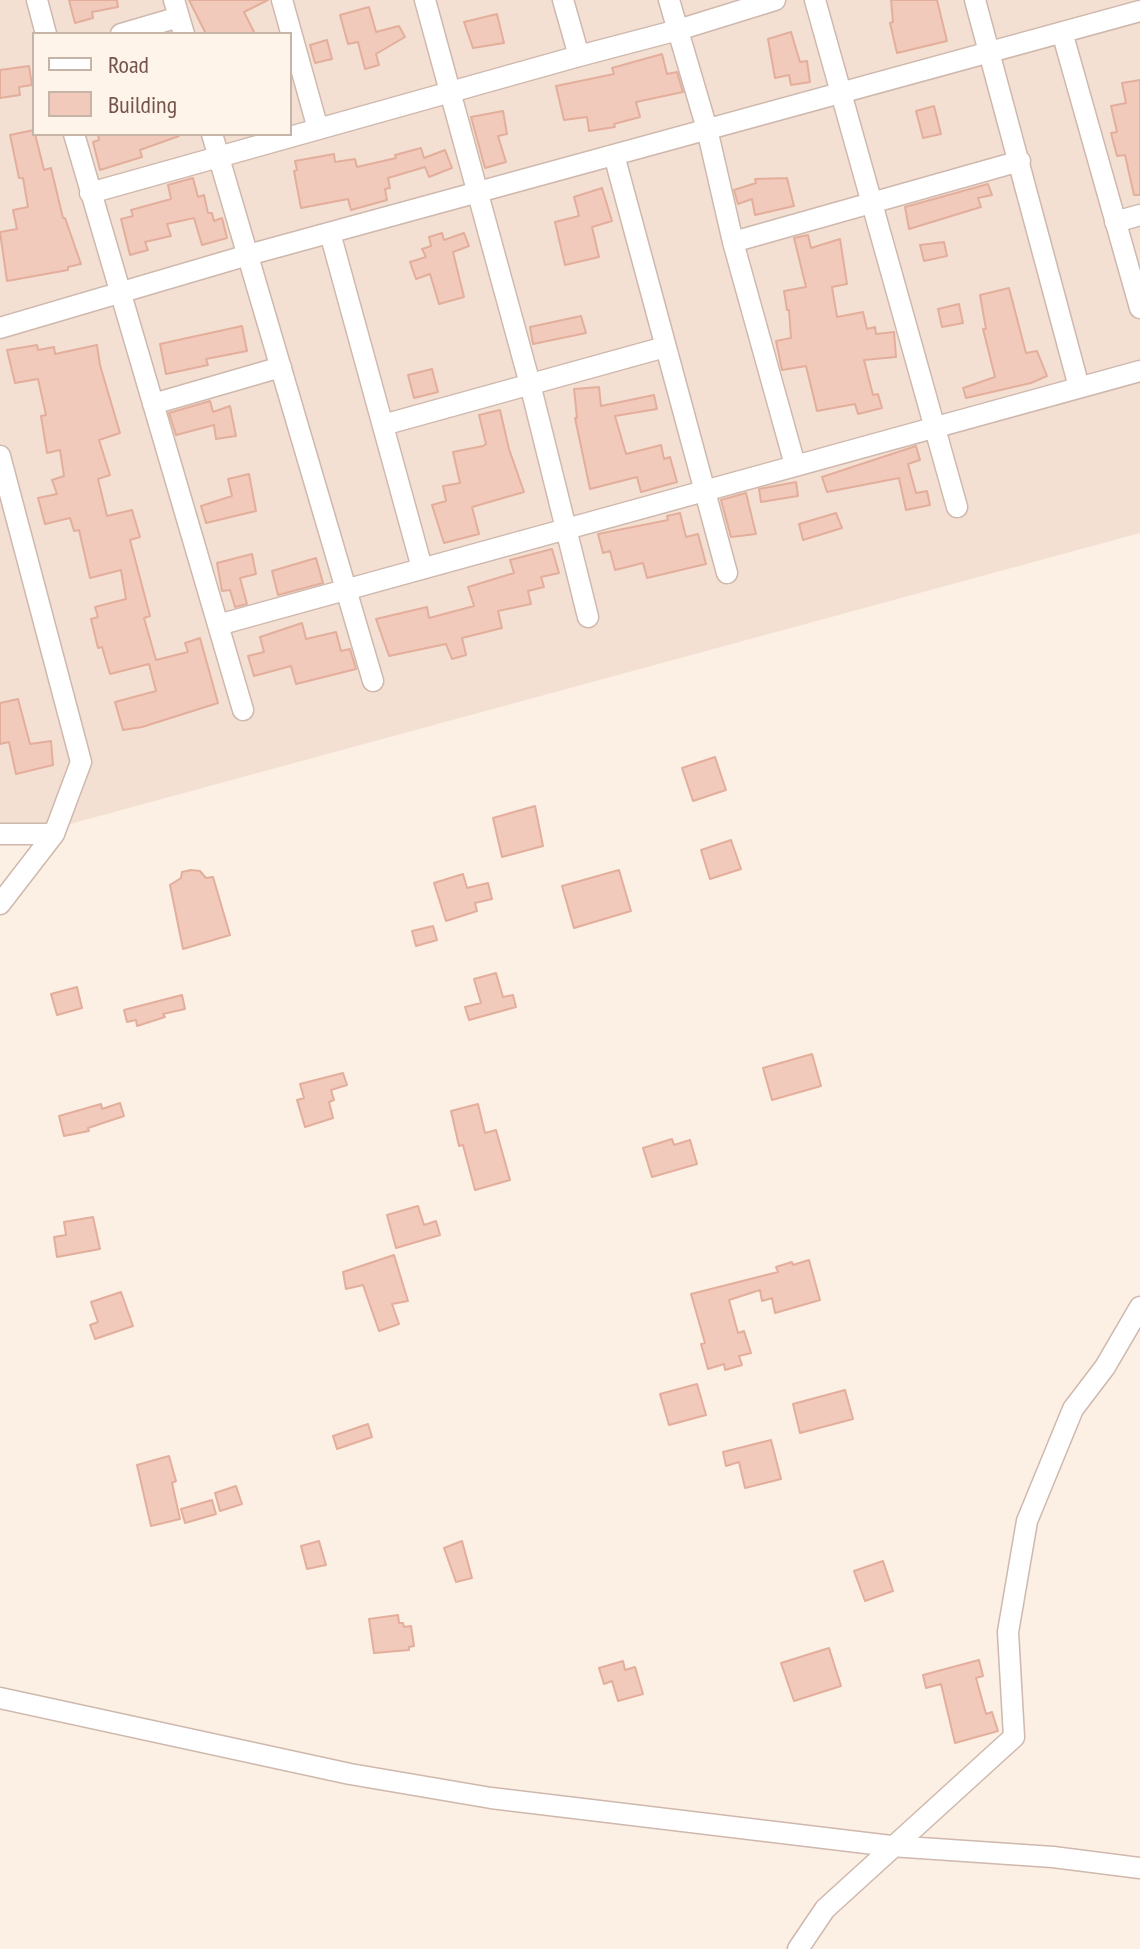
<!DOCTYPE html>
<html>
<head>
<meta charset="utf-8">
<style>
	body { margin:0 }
	#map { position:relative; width:1140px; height:1949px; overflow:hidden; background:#fcefe3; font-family:"PT Sans Narrow",sans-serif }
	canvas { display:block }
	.legend { position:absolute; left:32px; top:32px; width:260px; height:104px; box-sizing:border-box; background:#fff4e9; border:2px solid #c7b4a9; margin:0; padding:10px 14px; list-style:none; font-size:24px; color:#73534a }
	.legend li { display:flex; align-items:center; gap:16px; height:40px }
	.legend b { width:40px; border:2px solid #c7b4a9 }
</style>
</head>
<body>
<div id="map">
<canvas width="1140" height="1949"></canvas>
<ul class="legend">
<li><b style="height:10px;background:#fff"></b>Road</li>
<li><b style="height:22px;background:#f1cabb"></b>Building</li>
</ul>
</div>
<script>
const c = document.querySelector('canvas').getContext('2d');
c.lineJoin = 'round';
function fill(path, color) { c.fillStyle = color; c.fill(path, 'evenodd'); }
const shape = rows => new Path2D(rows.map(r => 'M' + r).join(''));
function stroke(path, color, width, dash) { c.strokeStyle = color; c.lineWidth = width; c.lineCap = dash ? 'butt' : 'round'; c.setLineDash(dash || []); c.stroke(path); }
fill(shape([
	[0,0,1140,0,1140,533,0,843],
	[34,34,290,34,290,134,34,134]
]), '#f3e0d2');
const building = shape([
	[69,0,117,0,118,7,92,12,93,18,75,23,69,0],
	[189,0,268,0,244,12,255,34,206,34,189,0],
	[891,0,937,0,947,41,897,53,890,23,893,22,891,0],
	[369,7,376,32,399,26,405,37,376,54,379,65,365,69,358,42,348,44,340,15,369,7],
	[497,14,504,43,473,48,464,22,497,14],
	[791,32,800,62,807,61,810,82,791,85,789,75,775,78,768,39,791,32],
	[327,40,332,59,315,63,310,45,327,40],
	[662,54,667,74,677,72,683,92,636,102,640,117,614,124,615,127,589,131,587,117,564,120,556,86,614,74,612,68,662,54],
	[29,66,32,85,19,87,20,95,0,98,0,70,29,66],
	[1140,80,1140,195,1134,195,1125,155,1117,156,1111,133,1117,132,1111,106,1126,103,1122,83,1140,80],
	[934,106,941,134,923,138,916,111,934,106],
	[503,111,507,134,498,136,506,162,485,168,471,117,503,111],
	[34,130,44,170,51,168,63,218,65,218,81,264,68,267,68,270,7,281,0,232,17,229,13,210,28,207,23,178,19,178,10,135,34,130],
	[98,134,178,134,179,136,140,150,142,157,100,170,93,142,99,140,98,134],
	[421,148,424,158,445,150,452,168,429,177,425,167,388,178,390,188,385,189,387,200,351,210,348,199,301,208,294,171,297,170,295,161,334,154,335,162,355,159,357,167,396,158,395,155,421,148],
	[193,178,198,197,204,195,208,213,212,213,214,221,222,218,227,238,202,245,194,218,167,224,171,236,145,242,148,250,130,255,121,219,133,216,131,210,171,199,168,185,193,178],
	[787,178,794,206,755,215,752,199,738,204,734,190,756,183,755,179,787,178],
	[988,184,992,195,978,198,981,207,909,229,905,207,988,184],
	[602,188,612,221,592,227,599,257,565,265,555,222,579,216,574,197,602,188],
	[442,233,444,240,464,233,469,246,453,252,464,297,439,304,430,274,416,279,410,262,426,257,422,249,431,246,429,237,442,233],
	[808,235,811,248,840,239,847,284,832,287,837,317,863,312,867,329,875,327,876,334,894,332,896,357,864,360,873,395,878,394,882,408,858,414,855,404,817,411,806,366,782,370,776,341,791,338,789,310,787,310,784,291,806,287,794,238,808,235],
	[944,242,947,256,924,261,920,245,944,242],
	[1009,288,1026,353,1037,351,1047,376,1031,383,966,398,963,388,995,377,983,329,986,329,980,295,1009,288],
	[959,304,963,323,942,327,938,309,959,304],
	[581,316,586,333,533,344,530,327,581,316],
	[242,326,247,351,206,359,208,365,166,374,160,344,242,326],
	[37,345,38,350,54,347,55,354,97,345,100,365,120,433,99,440,110,475,98,479,107,516,132,510,140,537,130,540,150,616,144,618,156,660,188,652,185,643,200,638,218,703,142,727,123,730,115,702,156,691,149,664,110,674,102,647,98,648,91,619,98,617,95,607,126,599,121,570,90,578,79,530,74,531,70,518,45,524,38,498,57,494,52,480,64,476,60,450,47,453,41,416,46,415,38,379,15,383,7,350,37,345],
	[432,369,438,392,414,398,408,375,432,369],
	[599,387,601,406,654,395,657,409,615,416,626,454,661,445,664,459,670,457,677,482,641,492,637,477,590,489,575,418,577,418,574,389,599,387],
	[210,401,213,412,230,406,236,436,216,439,214,425,176,435,169,413,210,401],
	[500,410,509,449,524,492,472,507,479,534,444,543,432,505,446,501,443,486,460,483,453,452,483,446,486,444,479,415,500,410],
	[916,446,920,460,908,464,916,493,927,491,930,505,906,510,899,478,827,492,822,477,916,446],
	[249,474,256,511,206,523,201,506,232,496,228,479,249,474],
	[796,482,798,496,761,502,759,489,796,482],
	[746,493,756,534,731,537,721,500,746,493],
	[680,513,686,537,698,534,706,564,647,578,643,563,615,570,610,551,603,553,598,534,668,520,667,516,680,513],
	[836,513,842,528,803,540,799,524,836,513],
	[552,549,559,573,541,577,544,587,528,591,531,604,498,611,502,628,462,638,466,655,452,659,446,644,389,656,376,619,427,607,429,618,474,606,468,587,514,573,510,560,552,549],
	[252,554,256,574,240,578,247,604,235,607,230,590,222,591,217,563,252,554],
	[316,558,323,583,278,595,272,571,316,558],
	[302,623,306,639,336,632,341,651,350,649,356,669,296,684,291,666,254,676,248,656,264,652,260,637,302,623],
	[18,699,30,744,51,741,53,765,16,774,9,742,0,744,0,703,18,699],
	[715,757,726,790,693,801,682,768,715,757],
	[535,806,543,846,502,857,493,818,535,806],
	[731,840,741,869,710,879,701,850,731,840],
	[191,870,200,871,206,878,213,877,230,935,183,949,170,885,181,878,182,872,191,870],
	[619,870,631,911,574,928,562,886,619,870],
	[463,874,467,888,488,883,492,899,475,903,477,911,446,921,434,883,463,874],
	[433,926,437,940,416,946,412,931,433,926],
	[496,973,503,997,513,995,516,1007,469,1020,465,1007,481,1003,474,979,496,973],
	[77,987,82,1008,57,1015,51,994,77,987],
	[182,995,185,1009,163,1014,165,1017,137,1026,136,1020,127,1022,124,1010,182,995],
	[812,1054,821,1086,772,1100,763,1068,812,1054],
	[343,1073,347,1085,331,1090,334,1100,329,1102,333,1118,305,1127,297,1100,304,1098,300,1084,343,1073],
	[120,1103,124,1116,88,1128,89,1131,64,1136,59,1116,101,1104,102,1109,120,1103],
	[478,1104,485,1133,496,1130,510,1180,475,1190,463,1145,459,1146,451,1111,478,1104],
	[672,1139,674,1145,690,1140,697,1164,652,1177,643,1148,672,1139],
	[418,1206,424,1225,436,1221,440,1235,396,1248,387,1215,418,1206],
	[93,1217,100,1249,57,1257,54,1237,66,1235,64,1222,93,1217],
	[394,1255,408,1301,392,1304,399,1324,379,1331,363,1285,346,1289,343,1272,394,1255],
	[809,1260,820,1300,775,1313,772,1298,762,1301,760,1290,729,1300,738,1333,744,1331,751,1353,739,1356,742,1365,725,1370,724,1364,708,1369,701,1344,705,1343,691,1294,778,1272,776,1267,792,1262,793,1265,809,1260],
	[121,1292,133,1326,95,1339,90,1325,98,1322,91,1302,121,1292],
	[697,1384,706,1415,669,1425,660,1394,697,1384],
	[845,1390,853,1419,800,1433,793,1404,845,1390],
	[368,1424,372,1437,337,1449,333,1436,368,1424],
	[771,1440,781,1479,745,1488,739,1462,726,1466,723,1452,771,1440],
	[169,1456,176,1481,172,1483,180,1519,151,1526,137,1465,169,1456],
	[236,1486,242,1504,220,1511,215,1493,236,1486],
	[212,1500,216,1514,185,1523,181,1509,212,1500],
	[319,1541,326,1565,307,1569,301,1546,319,1541],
	[462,1541,472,1578,456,1582,444,1548,462,1541],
	[883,1561,893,1591,865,1601,854,1571,883,1561],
	[398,1615,399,1623,403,1623,404,1627,411,1626,414,1646,409,1647,409,1650,374,1653,369,1619,398,1615],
	[829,1648,841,1686,794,1701,781,1663,829,1648],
	[979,1660,983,1676,976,1678,986,1714,992,1712,998,1731,955,1743,941,1684,926,1688,923,1675,979,1660],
	[623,1661,625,1670,635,1667,643,1694,618,1701,612,1681,604,1684,599,1668,623,1661]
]);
fill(building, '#f1cabb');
stroke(building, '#e3ae9c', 2);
const street = shape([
	[37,0,46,34],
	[174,0,184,34],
	[282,0,318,129],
	[425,0,530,384,588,617],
	[563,0,579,56],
	[669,0,707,129,733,242,795,465],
	[815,0,957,507],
	[975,0,1079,387],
	[1062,32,1140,308],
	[121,34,179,17],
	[74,134,243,710],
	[212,134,373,681],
	[614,155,727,573],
	[90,193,579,56,678,30,775,0],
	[1115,222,1140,215],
	[330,233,422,568],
	[733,242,1020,161],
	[0,328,248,255,1140,11],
	[153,404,281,367],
	[383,425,665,347],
	[0,456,81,762,54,834,0,904],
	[218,625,1140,371],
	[0,834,54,834],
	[0,1698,350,1774,491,1798,891,1846,1053,1857,1140,1868],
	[798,1949,825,1909,1014,1737,1008,1632,1027,1521,1073,1409,1105,1367,1140,1307]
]);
stroke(street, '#cfb8ad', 23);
stroke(street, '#fff', 20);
</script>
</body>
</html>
